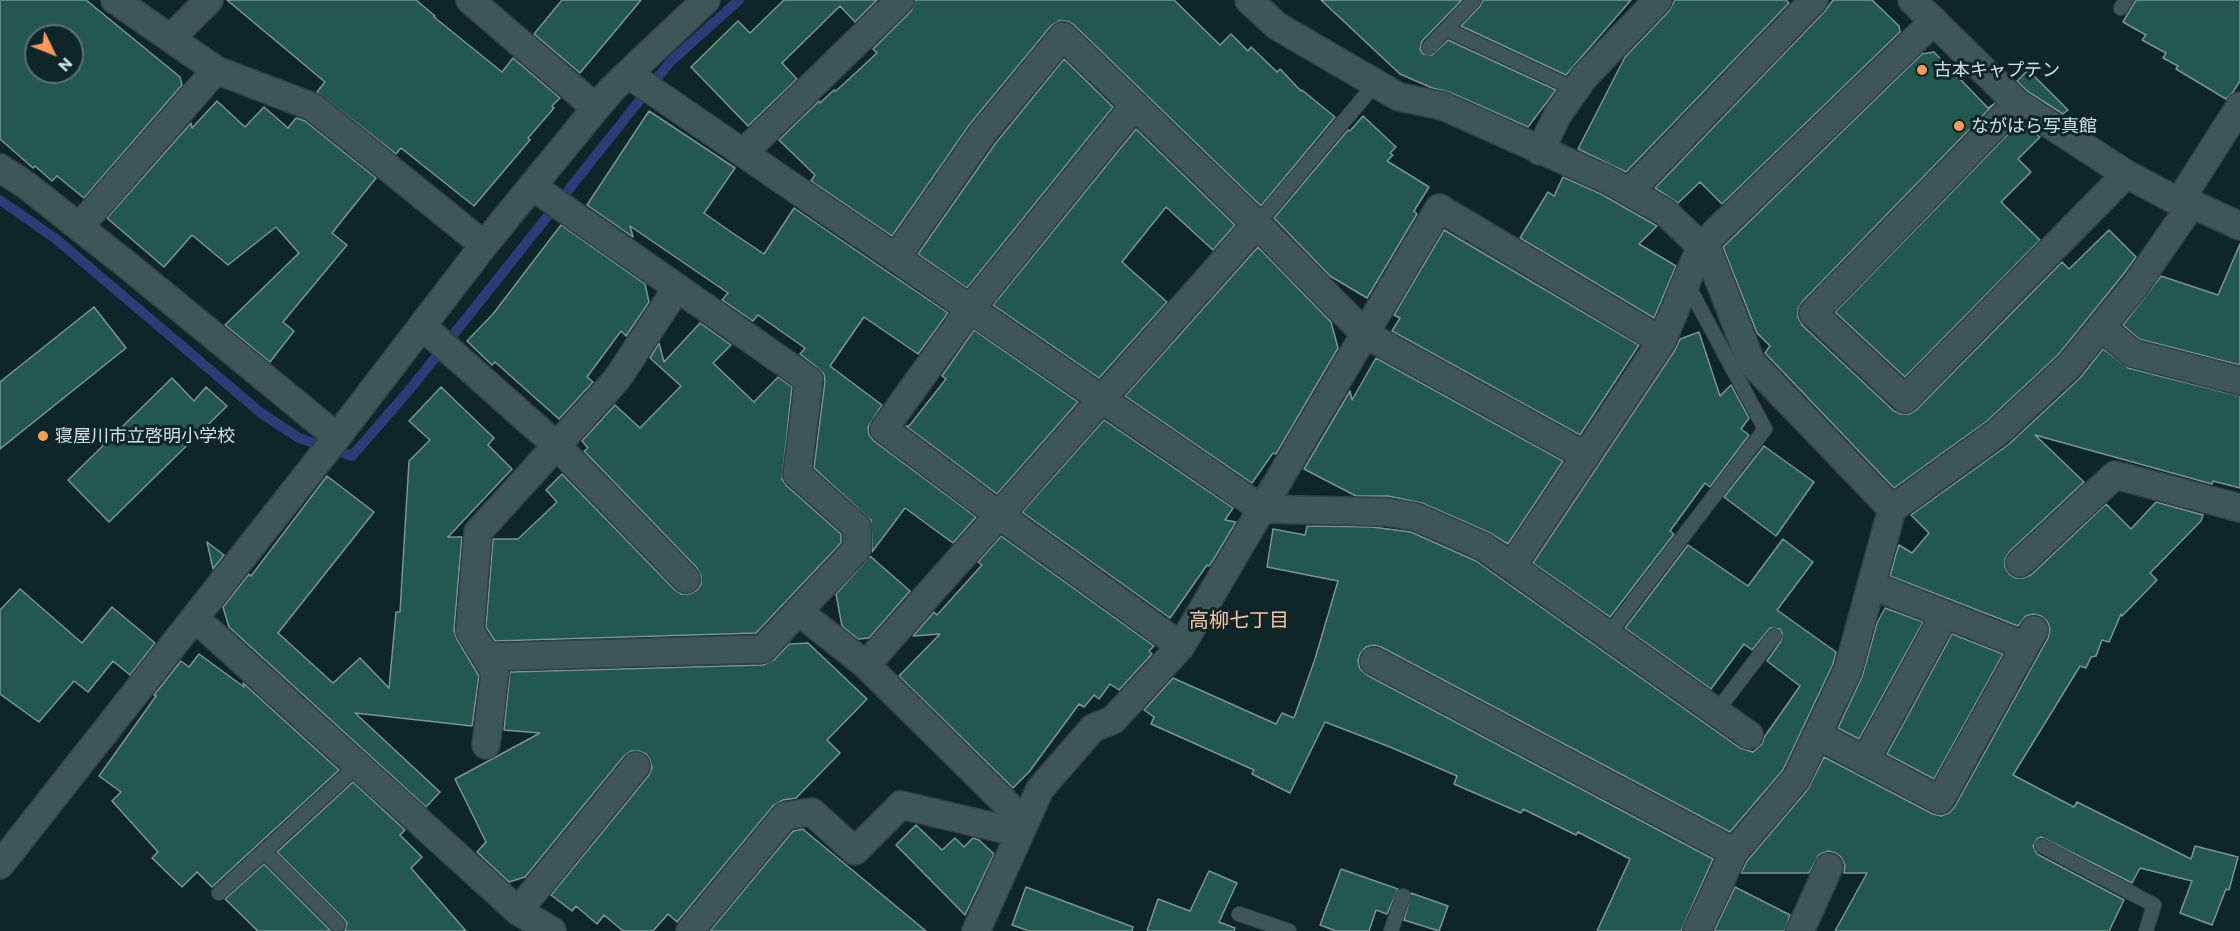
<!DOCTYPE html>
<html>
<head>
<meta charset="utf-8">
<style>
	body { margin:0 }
	#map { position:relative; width:2240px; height:931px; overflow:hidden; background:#0e2529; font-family:Commissioner,sans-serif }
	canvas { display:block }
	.north { position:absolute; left:24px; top:24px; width:60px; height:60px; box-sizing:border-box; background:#0e2529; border:2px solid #5d7073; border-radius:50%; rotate:133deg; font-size:16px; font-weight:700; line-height:24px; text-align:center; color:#d4e1e3 }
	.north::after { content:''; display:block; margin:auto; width:21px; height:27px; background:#fe9b59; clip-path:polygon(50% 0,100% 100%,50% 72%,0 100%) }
</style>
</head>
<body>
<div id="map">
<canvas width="2240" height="931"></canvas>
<div class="north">N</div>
</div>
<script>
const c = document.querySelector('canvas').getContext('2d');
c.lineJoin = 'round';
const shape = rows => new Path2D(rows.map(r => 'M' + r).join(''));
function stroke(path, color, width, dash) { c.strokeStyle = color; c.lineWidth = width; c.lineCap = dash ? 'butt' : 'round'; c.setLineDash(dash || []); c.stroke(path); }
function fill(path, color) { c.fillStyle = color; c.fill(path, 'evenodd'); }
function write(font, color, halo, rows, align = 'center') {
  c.font = font + ' Commissioner,"Noto Sans JP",sans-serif'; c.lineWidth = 6; c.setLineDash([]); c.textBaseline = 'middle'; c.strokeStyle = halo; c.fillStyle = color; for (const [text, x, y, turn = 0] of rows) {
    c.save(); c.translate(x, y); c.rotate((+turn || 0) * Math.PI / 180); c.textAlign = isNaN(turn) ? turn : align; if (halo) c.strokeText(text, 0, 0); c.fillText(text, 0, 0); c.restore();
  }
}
stroke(shape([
	[0,200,56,239,261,413,299,438,352,456,411,388,670,62,739,0]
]), '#2c3c76', 10);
const building = shape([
	[0,0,86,0,180,77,182,85,84,198,57,176,52,181,35,166,33,168,0,139,0,0],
	[36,36,72,36,72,72,36,72,36,36],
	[227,0,416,0,435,16,434,17,502,72,513,58,560,98,552,106,554,108,528,138,530,140,474,206,401,148,396,154,317,92,325,82,227,0],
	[562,0,641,0,580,73,534,34,562,0],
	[784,0,877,0,855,22,840,6,782,63,797,79,748,126,691,67,738,21,750,33,784,0],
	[915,0,1174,0,1220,45,1231,34,1248,51,1251,47,1277,72,1280,69,1301,91,1302,90,1335,117,1261,206,1074,25,1067,21,1059,21,1051,26,970,124,892,236,811,181,815,175,779,140,819,101,820,103,834,90,836,91,877,53,873,49,911,11,915,0],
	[1321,0,1462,0,1422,41,1420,49,1423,54,1432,55,1448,40,1556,90,1528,127,1449,92,1432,88,1400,74,1321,0],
	[1483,0,1631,0,1566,75,1461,26,1480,6,1483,0],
	[1675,0,1786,0,1789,3,1626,172,1578,149,1625,57,1669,11,1675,0],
	[1833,0,1872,0,1899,26,1900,32,1722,204,1700,182,1678,203,1655,188,1825,11,1833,0],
	[2136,0,2240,0,2240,81,2233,92,2226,99,2176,69,2178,66,2163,58,2166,53,2142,40,2146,35,2123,22,2136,0],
	[1934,52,1988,108,1995,103,1802,302,1798,309,1798,317,1802,325,1894,411,1901,414,1909,414,1916,410,2062,262,2069,269,2109,230,2136,257,2122,276,2058,355,1987,421,1894,488,1765,353,1770,346,1757,333,1723,247,1922,54,1934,52],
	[1064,59,1113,107,967,288,918,254,995,144,1064,59],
	[2028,70,2068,110,2063,114,2027,91,2017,81,2028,70],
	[217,101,245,127,264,107,288,128,296,118,305,121,376,178,332,233,347,245,283,322,294,331,270,362,225,325,299,253,276,227,228,265,192,235,164,267,107,218,191,123,192,128,217,101],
	[649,111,735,168,704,213,731,232,764,254,794,208,948,313,918,354,864,317,830,366,882,405,868,427,869,435,874,441,976,517,953,543,905,508,872,552,871,520,814,468,825,381,824,374,818,368,800,354,805,348,758,315,753,321,722,300,728,293,630,226,633,237,587,205,649,111],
	[1363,116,1396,147,1390,153,1393,155,1387,161,1429,187,1414,211,1417,214,1367,298,1330,276,1274,218,1348,130,1350,131,1363,116],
	[2019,123,2040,137,2018,159,2031,172,2001,202,2040,240,1905,377,1835,312,2019,123],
	[1136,129,1235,225,1213,250,1166,207,1122,262,1167,302,1099,378,993,305,1136,129],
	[1563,177,1601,194,1657,226,1639,244,1676,266,1654,318,1520,238,1548,192,1554,196,1563,177],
	[561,225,645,284,649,302,626,336,621,331,587,377,593,382,559,419,495,362,492,365,467,341,493,314,561,225],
	[1444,230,1639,345,1580,435,1392,331,1400,318,1394,315,1444,230],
	[2240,244,2240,365,2139,339,2123,325,2161,276,2218,295,2240,244],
	[1258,247,1331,322,1338,348,1276,454,1273,453,1252,483,1125,396,1258,247],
	[94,307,126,348,0,449,0,382,94,307],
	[700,323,731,345,713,363,754,402,778,377,792,387,782,479,787,486,841,534,841,543,756,633,495,641,486,627,493,539,518,539,557,502,546,490,562,474,675,590,681,594,689,594,697,590,701,584,701,576,697,568,584,451,588,448,582,441,615,405,640,428,681,386,650,358,659,343,664,362,700,323],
	[974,330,1078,402,997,494,906,426,909,426,946,379,942,376,974,330],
	[1699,332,1720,396,1731,385,1749,418,1741,429,1749,435,1710,487,1705,483,1670,531,1674,534,1610,617,1533,563,1675,350,1680,339,1699,332],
	[2103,349,2128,368,2240,396,2240,488,2213,481,2212,484,2035,435,2084,482,2009,552,2005,559,2005,567,2009,574,2015,578,2023,578,2031,575,2106,504,2131,529,2156,502,2203,515,2201,521,2150,573,2157,580,2122,616,2121,614,2109,642,2102,640,2096,656,2091,657,2086,668,2080,666,2013,775,2074,807,2077,802,2191,859,2195,846,2238,857,2229,890,2226,889,2212,925,2180,913,2192,881,2140,868,2132,883,2041,837,2037,839,2033,846,2037,854,2124,900,2109,931,1835,931,1867,873,1844,873,1845,865,1841,857,1836,853,1828,851,1819,855,1809,873,1741,873,1747,861,1808,789,1824,757,1933,814,1941,816,1949,813,1954,808,2048,638,2050,629,2047,621,2041,616,2033,614,2026,616,2018,626,1890,576,1896,554,1899,545,1912,553,1929,533,1911,515,2008,445,2080,378,2103,349],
	[1376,358,1563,461,1508,544,1490,533,1422,503,1388,496,1356,496,1304,469,1350,391,1352,400,1376,358],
	[172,378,194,401,206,387,227,406,109,522,68,480,172,378],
	[441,387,494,438,488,445,512,469,448,537,462,537,454,630,457,639,479,676,472,726,355,713,440,792,426,807,229,627,223,607,249,574,251,576,327,476,374,512,278,633,333,683,360,658,389,688,396,612,400,612,409,461,430,440,409,421,441,387],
	[1104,420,1233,508,1225,520,1236,522,1212,562,1209,566,1207,565,1170,618,1022,512,1104,420],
	[1764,446,1814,482,1776,536,1724,497,1764,446],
	[1307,526,1372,527,1411,532,1476,561,1740,748,1753,752,1762,744,1765,736,1800,686,1767,661,1781,641,1782,633,1780,629,1770,628,1752,650,1744,644,1711,689,1625,628,1688,545,1748,586,1783,539,1813,562,1777,610,1836,652,1833,664,1783,770,1730,832,1381,647,1374,645,1366,647,1360,654,1358,661,1360,669,1367,675,1713,859,1681,931,1597,931,1630,859,1578,832,1576,835,1523,809,1521,813,1454,784,1457,776,1390,747,1325,722,1290,793,1252,774,1254,770,1151,724,1154,717,1144,710,1173,678,1276,724,1282,713,1294,718,1315,659,1338,581,1267,567,1273,529,1305,535,1307,526],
	[1001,536,1154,646,1149,651,1152,654,1119,690,1110,684,1099,699,1094,695,1084,707,1079,704,1029,772,1013,788,899,676,940,634,913,636,934,612,937,615,982,565,978,562,1001,536],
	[207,542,224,555,213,569,207,542],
	[870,556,910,591,869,638,858,639,842,626,836,594,870,556],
	[20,589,82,643,112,607,155,643,130,675,113,661,88,692,74,681,39,722,0,694,0,610,20,589],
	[1885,608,1923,622,1859,739,1838,728,1862,677,1877,623,1885,608],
	[1952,634,2003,654,1934,779,1887,754,1952,634],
	[808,643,867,699,827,740,840,753,796,798,783,800,773,806,677,922,668,914,653,931,623,931,604,915,597,924,576,906,572,911,551,895,649,775,652,768,650,760,646,754,639,751,631,751,624,756,525,877,509,882,477,852,486,842,455,779,540,733,504,730,510,672,763,665,774,660,789,644,808,643],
	[199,654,244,687,243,683,339,770,212,887,197,872,182,887,152,858,158,852,112,801,121,792,99,776,156,696,154,695,181,661,189,667,199,654],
	[353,782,405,830,400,835,422,857,411,868,466,931,345,931,347,923,344,919,277,852,353,782],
	[916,825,942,850,955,838,964,847,973,838,979,840,994,854,965,915,896,845,916,825],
	[803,829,805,831,926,931,710,931,793,831,803,829],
	[264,864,331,931,258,931,225,899,264,864],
	[1341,869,1398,889,1387,914,1376,910,1369,931,1336,931,1320,925,1341,869],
	[1209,871,1237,883,1219,922,1235,928,1234,931,1147,931,1158,899,1190,911,1209,871],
	[1026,887,1133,927,1132,931,1029,931,1012,925,1026,887],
	[1735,887,1790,915,1785,931,1714,931,1735,887],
	[1411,893,1448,906,1439,931,1404,920,1411,893]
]);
fill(building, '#22584d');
stroke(building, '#7b948d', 1.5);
const lane = shape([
	[2121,8,2126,0],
	[1446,29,1575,89],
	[1429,47,1474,0],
	[1257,224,1376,83],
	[1608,635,1765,429,1686,282],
	[1716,712,1774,636],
	[2042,846,2154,905,2146,931],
	[264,851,338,925],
	[219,893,358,765],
	[1239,914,1289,931],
	[1391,931,1403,896]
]);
const street = shape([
	[115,0,216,70,313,107,484,245],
	[470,0,596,108],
	[1249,0,1277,26,1399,97,1443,106,1608,180,1665,212,1709,254,1751,362,1892,509,1997,433,2069,366,2135,286,2192,204],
	[1912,0,2017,103,2126,174,2179,202,2192,204,2240,226],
	[171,38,209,0],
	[628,74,1262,509,1386,512,1416,517,1484,547,1749,735],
	[2017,103,1813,313,1905,399,2126,174],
	[1135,105,970,309,884,429,999,515,1181,646],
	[1540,151,1558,114,1585,76,1658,0],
	[743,153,900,0],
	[0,168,26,185,131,268,337,437],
	[1629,192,1814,0],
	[2179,202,2240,106],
	[79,227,216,70],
	[896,258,982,134,1063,36,1257,224,1365,334,1586,456],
	[422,326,557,446,686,579],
	[2101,327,2132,353,2240,381],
	[2020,563,2115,475,2240,508],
	[1512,566,1662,341,1701,246,1934,21],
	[1871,585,2025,646],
	[798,611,866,665],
	[195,618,518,911,552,931],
	[486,657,763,649,857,549,857,527,797,474,809,380,532,186],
	[1374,661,1734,852],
	[1817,735,1940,800,2034,630],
	[486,745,495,672,470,631,478,532,617,379,677,288],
	[1865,761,1945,614],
	[1025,822,866,665,1257,224],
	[0,865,337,437,484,245,596,108,613,88,706,0],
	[518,911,636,766],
	[690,931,785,816,812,812,855,851,901,805,1020,833],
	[976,931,1040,789,1093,728,1113,720,1181,646,1439,208,1662,341],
	[1697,931,1734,852,1796,779,1848,670,1892,509],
	[1800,931,1829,867]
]);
stroke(lane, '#334143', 16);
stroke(street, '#334143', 30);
stroke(lane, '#3e565a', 14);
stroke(street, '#3e565a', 27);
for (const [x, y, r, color] of [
	[1922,70,6,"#fe9b59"],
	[1959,126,6,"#fe9b59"],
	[43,436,6,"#fe9b59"]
]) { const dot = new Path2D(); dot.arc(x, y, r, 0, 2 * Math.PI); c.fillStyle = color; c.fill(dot); stroke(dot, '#0e2529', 2); }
write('18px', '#d4e1e3', '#0e2529', [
	["古本キャプテン",1934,70],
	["ながはら写真館",1971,126],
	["寝屋川市立啓明小学校",55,436]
], 'left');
write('20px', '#fec5a3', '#0e2529', [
	["高柳七丁目",1239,620]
]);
</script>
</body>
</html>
